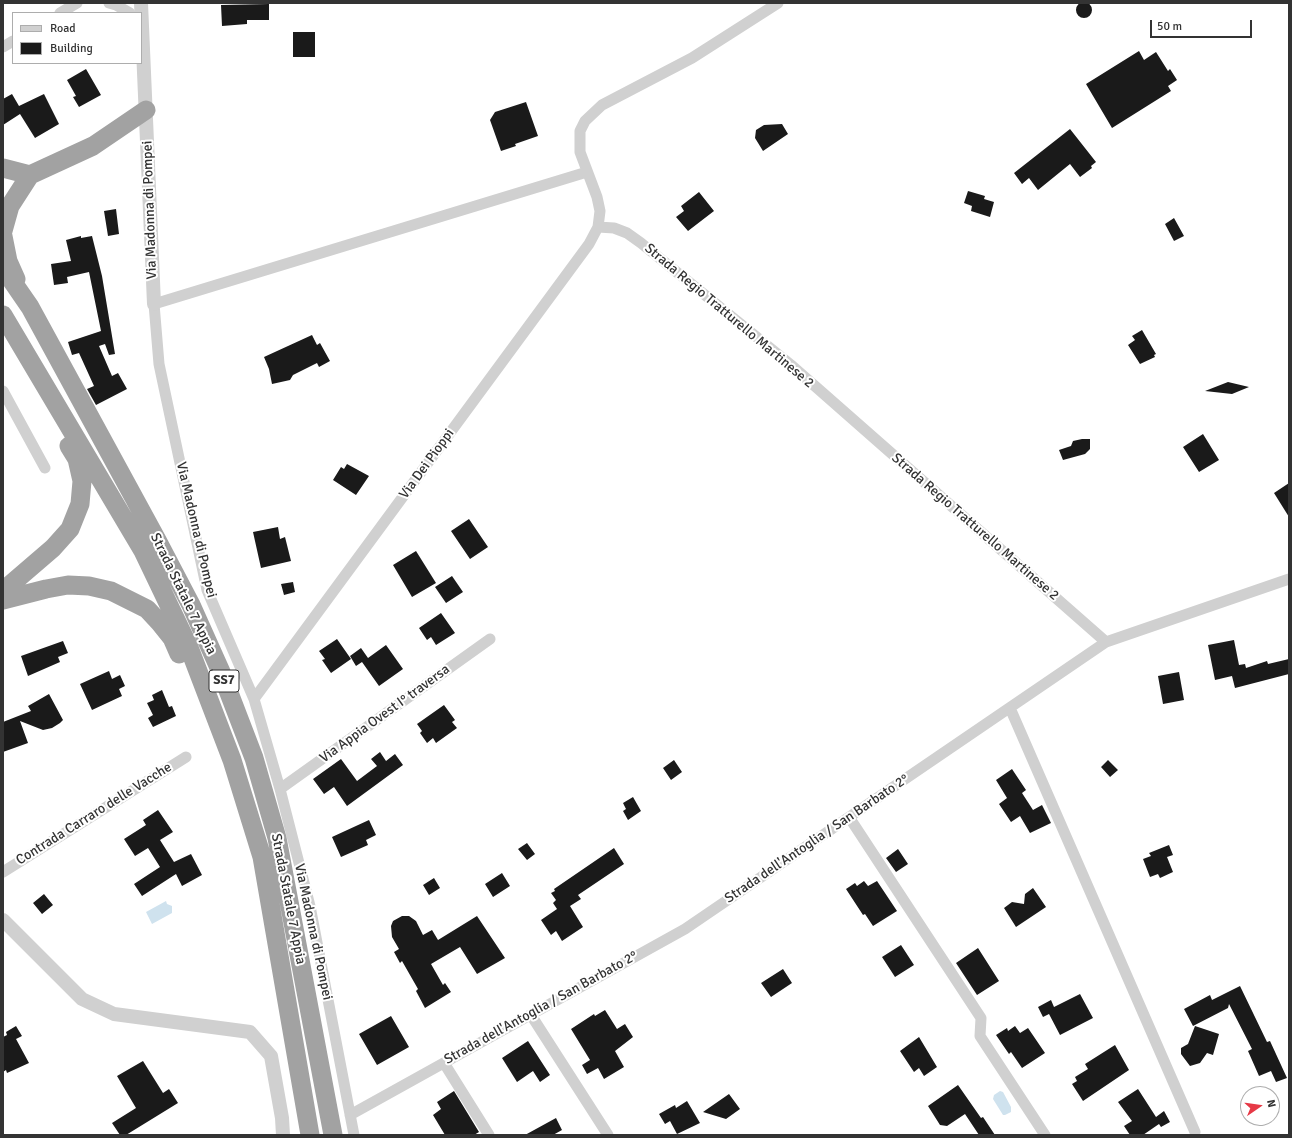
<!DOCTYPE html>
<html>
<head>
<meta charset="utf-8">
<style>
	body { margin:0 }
	#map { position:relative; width:1292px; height:1138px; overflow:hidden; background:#fff; font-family:Signika,sans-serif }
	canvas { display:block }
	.frame { position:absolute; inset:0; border:4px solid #333; pointer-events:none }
	.legend { position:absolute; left:12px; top:12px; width:130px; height:52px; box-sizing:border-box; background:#fff; border:1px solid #adadad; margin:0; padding:5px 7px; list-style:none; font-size:12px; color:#333 }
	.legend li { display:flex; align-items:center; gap:8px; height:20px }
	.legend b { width:20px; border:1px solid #adadad }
	.north { position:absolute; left:1240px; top:1086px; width:40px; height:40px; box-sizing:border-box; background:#fff; border:1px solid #adadad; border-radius:50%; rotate:77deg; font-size:11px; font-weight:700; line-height:16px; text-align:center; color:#333 }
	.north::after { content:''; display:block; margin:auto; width:14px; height:18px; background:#e63946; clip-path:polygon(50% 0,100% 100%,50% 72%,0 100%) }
	.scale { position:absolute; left:1150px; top:20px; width:102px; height:18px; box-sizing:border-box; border:2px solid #333; border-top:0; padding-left:5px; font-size:12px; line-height:14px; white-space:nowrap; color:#333; -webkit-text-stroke:3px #fff; paint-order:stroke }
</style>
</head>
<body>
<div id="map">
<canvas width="1292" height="1138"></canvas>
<div class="frame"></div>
<ul class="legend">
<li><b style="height:5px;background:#d0d0d0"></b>Road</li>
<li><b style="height:11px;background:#1a1a1a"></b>Building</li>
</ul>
<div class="north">N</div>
<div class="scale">50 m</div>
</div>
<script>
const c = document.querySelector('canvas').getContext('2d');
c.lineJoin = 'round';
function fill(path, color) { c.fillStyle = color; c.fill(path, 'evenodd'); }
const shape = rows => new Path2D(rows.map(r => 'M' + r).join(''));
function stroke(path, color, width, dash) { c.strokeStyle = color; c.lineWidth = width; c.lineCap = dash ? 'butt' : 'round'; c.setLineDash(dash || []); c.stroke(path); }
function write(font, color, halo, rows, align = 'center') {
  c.font = font + ' Signika,sans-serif'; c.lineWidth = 4; c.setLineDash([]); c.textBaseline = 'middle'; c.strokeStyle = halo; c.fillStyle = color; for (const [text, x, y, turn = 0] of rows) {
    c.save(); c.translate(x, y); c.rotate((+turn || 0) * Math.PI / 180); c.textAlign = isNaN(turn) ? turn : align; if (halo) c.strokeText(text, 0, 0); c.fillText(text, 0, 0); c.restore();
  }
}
fill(shape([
	[166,901,167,904,172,906,172,913,152,924,146,912],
	[1000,1091,1003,1092,1011,1107,1011,1112,1005,1115,1003,1115,993,1099,994,1095]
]), '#cfe2ee');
fill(shape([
	'1076 10a8 8 0 1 1 16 0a8 8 0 1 1-16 0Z',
	[269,4,269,20,247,20,247,24,222,26,221,5],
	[293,32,315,32,315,57,293,57],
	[1139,51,1144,60,1156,52,1168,71,1170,69,1177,80,1168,86,1171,91,1112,128,1086,84],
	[86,69,101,95,79,107,73,97,76,96,67,80],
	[12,94,19,106,44,94,59,124,35,138,20,114,3,125,3,99],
	[526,102,538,136,515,144,516,146,501,151,490,120,495,112],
	[782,124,788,134,763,151,755,138,756,130,764,125],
	[1070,129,1096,162,1091,166,1092,168,1080,177,1070,164,1038,190,1029,178,1022,184,1014,173],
	[968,191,985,196,984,199,994,202,990,217,971,211,972,206,964,203],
	[699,192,714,211,688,231,676,217,684,211,681,206],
	[116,209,119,234,108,236,104,211],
	[1174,218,1184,236,1174,241,1165,224],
	[81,236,81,238,92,236,102,276,115,354,109,355,105,344,99,346,112,376,118,373,127,389,96,405,87,389,94,386,79,353,72,355,68,342,101,331,89,272,67,277,68,283,54,285,51,264,71,261,66,240],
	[1142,330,1156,354,1154,355,1155,357,1140,364,1128,345,1135,340,1132,336],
	[312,335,317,345,320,343,330,361,319,367,317,363,293,375,290,380,272,384,269,369,264,357],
	[1228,382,1249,387,1232,394,1205,391],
	[1203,434,1219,460,1199,472,1183,447],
	[1082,439,1090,439,1090,449,1085,454,1063,460,1059,450,1071,446,1073,441],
	[347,464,369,476,356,495,333,480,341,467,344,469],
	[1289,483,1289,517,1274,493],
	[469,519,488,547,470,559,451,531],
	[278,527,280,539,285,537,291,561,261,568,253,532],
	[416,551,436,583,412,597,393,565],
	[452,576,463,592,446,603,435,587],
	[293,582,295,592,284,595,281,584],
	[441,613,455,633,436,645,431,637,427,640,419,628],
	[337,639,351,659,331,673,322,660,325,659,319,651],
	[1234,640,1239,665,1245,664,1246,668,1267,661,1268,664,1289,659,1289,674,1235,688,1232,676,1215,680,1208,645],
	[63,641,68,653,58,657,60,662,28,676,21,656],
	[386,645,403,669,379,686,362,662,356,666,350,656,361,648,368,658],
	[109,671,112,679,120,675,125,686,119,689,122,696,92,710,80,684],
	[1179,672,1184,700,1163,704,1158,676],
	[162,690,169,707,172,706,176,716,153,727,148,718,153,715,147,703,154,700,152,695],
	[49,694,63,720,60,723,52,728,43,730,20,721,28,743,3,752,3,722,31,711,28,706],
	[444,705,455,720,452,722,457,728,436,743,433,738,427,743,420,733,422,731,417,724],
	[380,752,386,761,395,754,403,765,347,806,334,787,324,794,313,779,341,759,357,781,377,766,371,759],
	[674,760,682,772,671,780,663,768],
	[1108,760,1118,770,1110,777,1101,767],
	[1012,769,1026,790,1022,793,1033,810,1042,805,1051,823,1030,833,1020,816,1011,822,999,804,1007,798,996,780],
	[633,797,641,811,628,820,623,811,626,809,623,803],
	[158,810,173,832,160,840,174,862,191,854,202,875,182,886,176,874,142,896,134,884,160,867,148,848,135,856,124,839,146,825,143,820],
	[369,820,376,835,366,840,368,845,341,857,332,837],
	[527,843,535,854,527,860,518,849],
	[1169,845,1173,855,1167,857,1173,872,1160,878,1158,874,1150,877,1143,859,1151,856,1149,853],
	[614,848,624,864,578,895,581,899,570,906,583,927,562,941,556,931,551,935,541,920,557,909,553,903,556,900,551,893,555,891,554,889],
	[898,849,908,864,896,872,886,858],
	[502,873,510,886,493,897,485,884],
	[434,878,440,888,429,895,423,885],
	[864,881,868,886,877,881,897,911,873,926,865,914,863,915,846,889,855,883,857,886],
	[1033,888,1046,907,1016,927,1004,908,1012,902,1024,904,1025,894],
	[44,894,53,905,42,914,33,903],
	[402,916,409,916,416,921,423,935,432,930,438,940,477,916,505,958,477,974,460,947,431,964,443,985,445,983,451,992,425,1008,416,991,418,989,402,961,400,963,394,952,399,949,392,937,391,926,393,921],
	[901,945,914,965,895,977,882,957],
	[978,948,999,981,977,995,956,963],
	[783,969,792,983,771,997,761,983],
	[1240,986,1267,1042,1270,1041,1287,1078,1276,1082,1271,1071,1259,1076,1248,1051,1252,1049,1229,1004,1228,1008,1193,1026,1184,1009,1210,995,1212,1000],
	[1080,994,1093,1018,1060,1035,1049,1014,1043,1017,1038,1007,1051,1000,1054,1007],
	[605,1010,617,1029,625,1024,633,1037,615,1051,624,1067,604,1079,598,1068,587,1074,582,1065,590,1060,571,1029,594,1014,595,1016],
	[391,1016,409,1047,377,1065,359,1034],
	[16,1026,22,1036,16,1039,29,1063,7,1073,6,1070,3,1072,3,1037,7,1035,6,1032],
	[1015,1026,1020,1033,1028,1028,1045,1053,1022,1068,1011,1052,1009,1054,996,1035,1007,1028,1008,1031],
	[1195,1026,1219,1034,1213,1055,1207,1053,1200,1063,1190,1066,1181,1054,1181,1048,1188,1044],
	[919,1037,937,1067,924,1076,919,1068,914,1072,900,1051],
	[528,1041,550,1075,540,1082,533,1071,517,1082,502,1058],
	[1115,1045,1129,1070,1083,1101,1072,1084,1077,1081,1075,1077,1088,1069,1085,1064],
	[143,1061,163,1093,169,1089,178,1103,126,1135,120,1135,112,1123,136,1108,117,1076],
	[958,1085,981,1118,983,1117,995,1135,979,1135,965,1114,947,1126,940,1125,928,1106],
	[1138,1089,1156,1117,1164,1111,1170,1122,1161,1127,1159,1124,1143,1135,1130,1135,1124,1126,1132,1121,1118,1102],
	[454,1091,479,1132,474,1135,445,1135,433,1115,441,1109,437,1102],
	[729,1094,740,1109,726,1119,703,1112],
	[687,1101,700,1123,677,1134,670,1121,665,1124,659,1114,675,1105,676,1108],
	[556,1118,562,1130,553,1135,525,1135]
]), '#1a1a1a');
stroke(shape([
	[109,3,116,5,130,13],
	[778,3,692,58,602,105,585,121,580,131,580,152,597,197,600,211,598,227,614,228,627,233,641,243,791,365,1106,642],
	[60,13,77,3],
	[3,47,13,41],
	[3,391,45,468],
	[254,699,589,244,598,227],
	[1010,708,1195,1132],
	[280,789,490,639],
	[849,817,981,1018,980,1036,1045,1135],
	[3,872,186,757],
	[531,1015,608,1135],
	[444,1063,489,1135],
	[350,1115,685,929,1106,642,1289,579],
	[354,1135,310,906,280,789,254,699,207,590,159,364,154,304,587,172]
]), '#d0d0d0', 11);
stroke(shape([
	[141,3,154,304],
	[3,920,82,999,114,1014,250,1032,271,1056,282,1118,283,1135]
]), '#d0d0d0', 14);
stroke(shape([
	[3,168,30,175],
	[3,231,10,206,30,175,93,146,146,110],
	[3,236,8,261,16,279],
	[3,268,30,307,157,540,191,605,221,672,254,758,277,838,333,1135],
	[3,315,143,551,188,645,232,760,262,857,310,1135],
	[3,591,53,548,70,529,80,504,82,481,77,459,69,446],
	[3,600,46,589,68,585,89,586,111,591,147,609,160,623,172,638,179,654]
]), '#a2a2a2', 19);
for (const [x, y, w] of [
	[224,681,30]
]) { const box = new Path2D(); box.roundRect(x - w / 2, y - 11, w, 22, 3); c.fillStyle = '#fff'; c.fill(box); stroke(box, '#333', 1); }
write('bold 13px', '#333', null, [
	["SS7",224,681]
]);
write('14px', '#333', '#fff', [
	["Via Madonna di Pompei",150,210,-92],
	["Strada Regio Tratturello Martinese 2",729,316,40],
	["Via Dei Pioppi",427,464,-54],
	["Strada Regio Tratturello Martinese 2",975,527,41],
	["Via Madonna di Pompei",196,530,77],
	["Strada Statale 7 Appia",183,594,64],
	["Via Appia Ovest I° traversa",385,714,-36],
	["Contrada Carraro delle Vacche",94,814,-32],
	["Strada dell'Antoglia / San Barbato 2°",817,839,-34],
	["Strada Statale 7 Appia",288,899,79],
	["Via Madonna di Pompei",313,932,78],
	["Strada dell'Antoglia / San Barbato 2°",541,1008,-29]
]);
</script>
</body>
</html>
